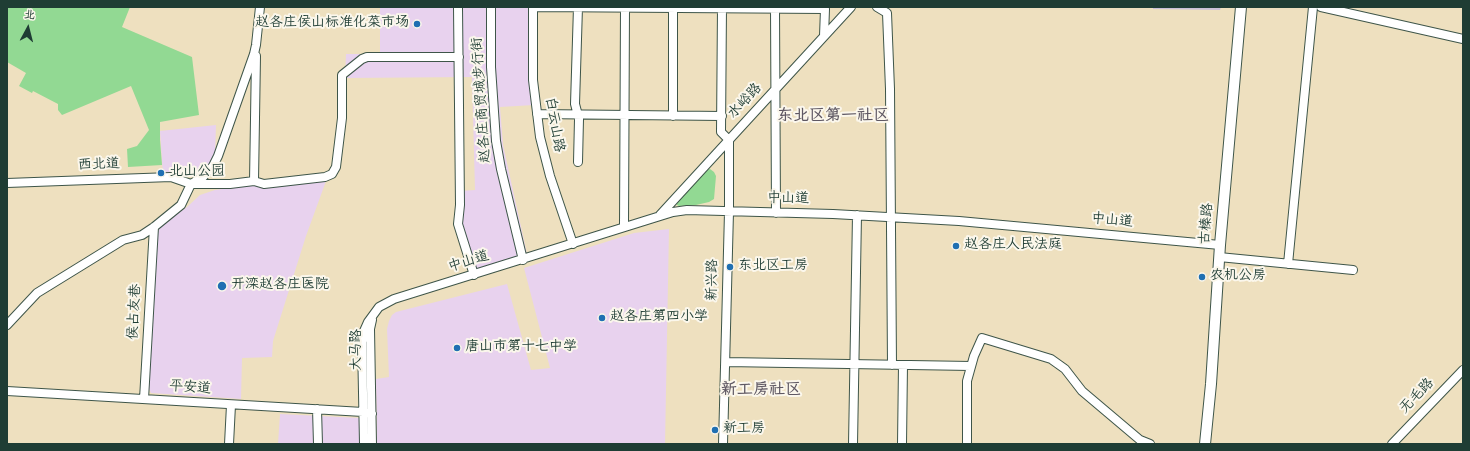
<!DOCTYPE html>
<html>
<head>
<meta charset="utf-8">
<style>
	body { margin:0 }
	#map { position:relative; width:1470px; height:451px; overflow:hidden; background:#eee0bf; font-family:Dekko,"LXGW WenKai TC",sans-serif }
	canvas { display:block }
	.frame { position:absolute; inset:0; border:8px solid #1f3d34; pointer-events:none }
	.north { position:absolute; left:8px; top:8px; width:40px; height:40px; -webkit-text-stroke:3px #fbf7ec; paint-order:stroke; rotate:7deg; font-size:11px; font-weight:700; line-height:16px; text-align:center; color:#1f3d34 }
	.north::after { content:''; display:block; margin:auto; width:14px; height:18px; background:#1f3d34; clip-path:polygon(50% 0,100% 100%,50% 72%,0 100%) }
</style>
</head>
<body>
<div id="map">
<canvas width="1470" height="451"></canvas>
<div class="frame"></div>
<div class="north">北</div>
</div>
<script>
const c = document.querySelector('canvas').getContext('2d');
c.lineJoin = 'round';
function fill(path, color) { c.fillStyle = color; c.fill(path, 'evenodd'); }
const shape = rows => new Path2D(rows.map(r => 'M' + r).join(''));
function stroke(path, color, width, dash) { c.strokeStyle = color; c.lineWidth = width; c.lineCap = dash ? 'butt' : 'round'; c.setLineDash(dash || []); c.stroke(path); }
function write(font, color, halo, rows, align = 'center') {
  c.font = font + ' Dekko,"LXGW WenKai TC",sans-serif'; c.lineWidth = 4; c.setLineDash([]); c.textBaseline = 'middle'; c.strokeStyle = halo; c.fillStyle = color; for (const [text, x, y, turn = 0] of rows) {
    c.save(); c.translate(x, y); c.rotate((+turn || 0) * Math.PI / 180); c.textAlign = isNaN(turn) ? turn : align; if (halo) c.strokeText(text, 0, 0); c.fillText(text, 0, 0); c.restore();
  }
}
fill(shape([
	[380,7,531,7,534,105,500,107,503,145,527,254,475,270,459,222,460,191,475,190,472,77,345,78,346,54,380,54],
	[216,125,215,155,211,163,197,175,163,176,160,131],
	[323,179,326,181,306,236,273,341,272,357,242,358,241,399,151,393,148,387,156,239,160,225,187,207,200,195,215,190,250,185,266,187],
	[669,229,665,444,377,444,376,379,389,377,387,329,389,321,392,315,396,312,507,284,531,370,550,368,524,268,634,233],
	[280,414,360,418,360,444,278,444]
]), '#e8d2ee');
fill(shape([
	[1153,7,1221,7,1220,10,1153,9]
]), '#c9bfd7');
fill(shape([
	[7,7,130,7,122,27,192,57,199,115,160,122,160,140,162,165,128,167,127,149,137,146,149,130,131,86,62,115,58,110,58,104,33,91,32,93,19,86,26,73,7,62],
	[710,169,714,172,716,176,714,199,709,202,696,205,679,206,677,205,676,203,706,170]
]), '#92d993');
const minor = shape([
	[458,7,460,205,458,224,474,275],
	[491,7,491,67,496,141,501,169,523,260],
	[533,7,825,9,824,36],
	[533,7,533,80,540,137,550,176,573,244],
	[578,7,575,104,579,119,578,162],
	[722,7,721,132,729,140],
	[775,7,776,213],
	[877,7,887,13,890,89,892,365],
	[1321,7,1463,39],
	[537,114,722,116],
	[673,116,673,7],
	[254,181,256,56],
	[7,183,171,177,191,184,230,184,254,181,264,184,325,177,332,174,336,167,342,118,342,75,362,59,367,57,459,57],
	[660,215,851,7],
	[624,226,625,7],
	[1219,257,1353,270],
	[1288,264,1313,7],
	[372,320,370,329,372,444],
	[7,325,37,293,123,240,142,235,154,227,181,205,191,184,203,177,213,166,218,156,254,54,256,45,260,7],
	[726,362,971,366],
	[7,391,363,412,372,414],
	[144,399,154,227],
	[317,409,318,444],
	[229,444,231,405],
	[364,444,362,342,364,331,368,322,379,307,394,299,673,212,687,210,833,214,959,221,1220,245],
	[723,444,729,212,729,140],
	[853,444,857,215],
	[902,444,903,365],
	[967,444,967,381,974,356,982,338,1051,359,1065,369,1082,391,1140,440,1150,444],
	[1392,444,1463,370]
]);
const major = shape([
	[1205,444,1211,384,1220,245,1241,7]
]);
stroke(minor, '#3e5549', 10);
stroke(major, '#3e5549', 12);
stroke(minor, '#fff', 8);
stroke(major, '#fff', 10);
for (const [x, y, r, color] of [
	[417,24,4,"#1f6fb2"],
	[161,173,4,"#1f6fb2"],
	[956,246,4,"#1f6fb2"],
	[730,267,4,"#1f6fb2"],
	[1202,277,4,"#1f6fb2"],
	[222,286,5,"#1f6fb2"],
	[602,318,4,"#1f6fb2"],
	[457,348,4,"#1f6fb2"],
	[715,430,4,"#1f6fb2"]
]) { const dot = new Path2D(); dot.arc(x, y, r, 0, 2 * Math.PI); c.fillStyle = color; c.fill(dot); stroke(dot, '#fbf7ec', 1.5); }
write('14px', '#1f3d34', '#fbf7ec', [
	["赵各庄侯山标准化菜市场",409,24,"right"],
	["北山公园",169,173],
	["赵各庄人民法庭",964,246],
	["东北区工房",738,267],
	["农机公房",1210,277],
	["开滦赵各庄医院",231,286],
	["赵各庄第四小学",610,318],
	["唐山市第十七中学",465,348],
	["新工房",723,430]
], 'left');
write('14px', '#1f3d34', '#fbf7ec', [
	["赵各庄商贸城步行街",483,100,-94],
	["水峪路",746,102,-47],
	["白云山路",553,125,80],
	["西北道",99,166,-2],
	["中山道",788,200,1],
	["中山道",1112,222,5],
	["古榛路",1208,224,-85],
	["中山道",469,263,-17],
	["新兴路",714,280,-89],
	["侯占友巷",136,312,-87],
	["大马路",358,350,-90],
	["平安道",190,389,4],
	["无毛路",1418,397,-46]
]);
write('bold 16px', '#5f5863', '#fbf7ec', [
	["东北区第一社区",833,118],
	["新工房社区",761,392]
]);
</script>
</body>
</html>
